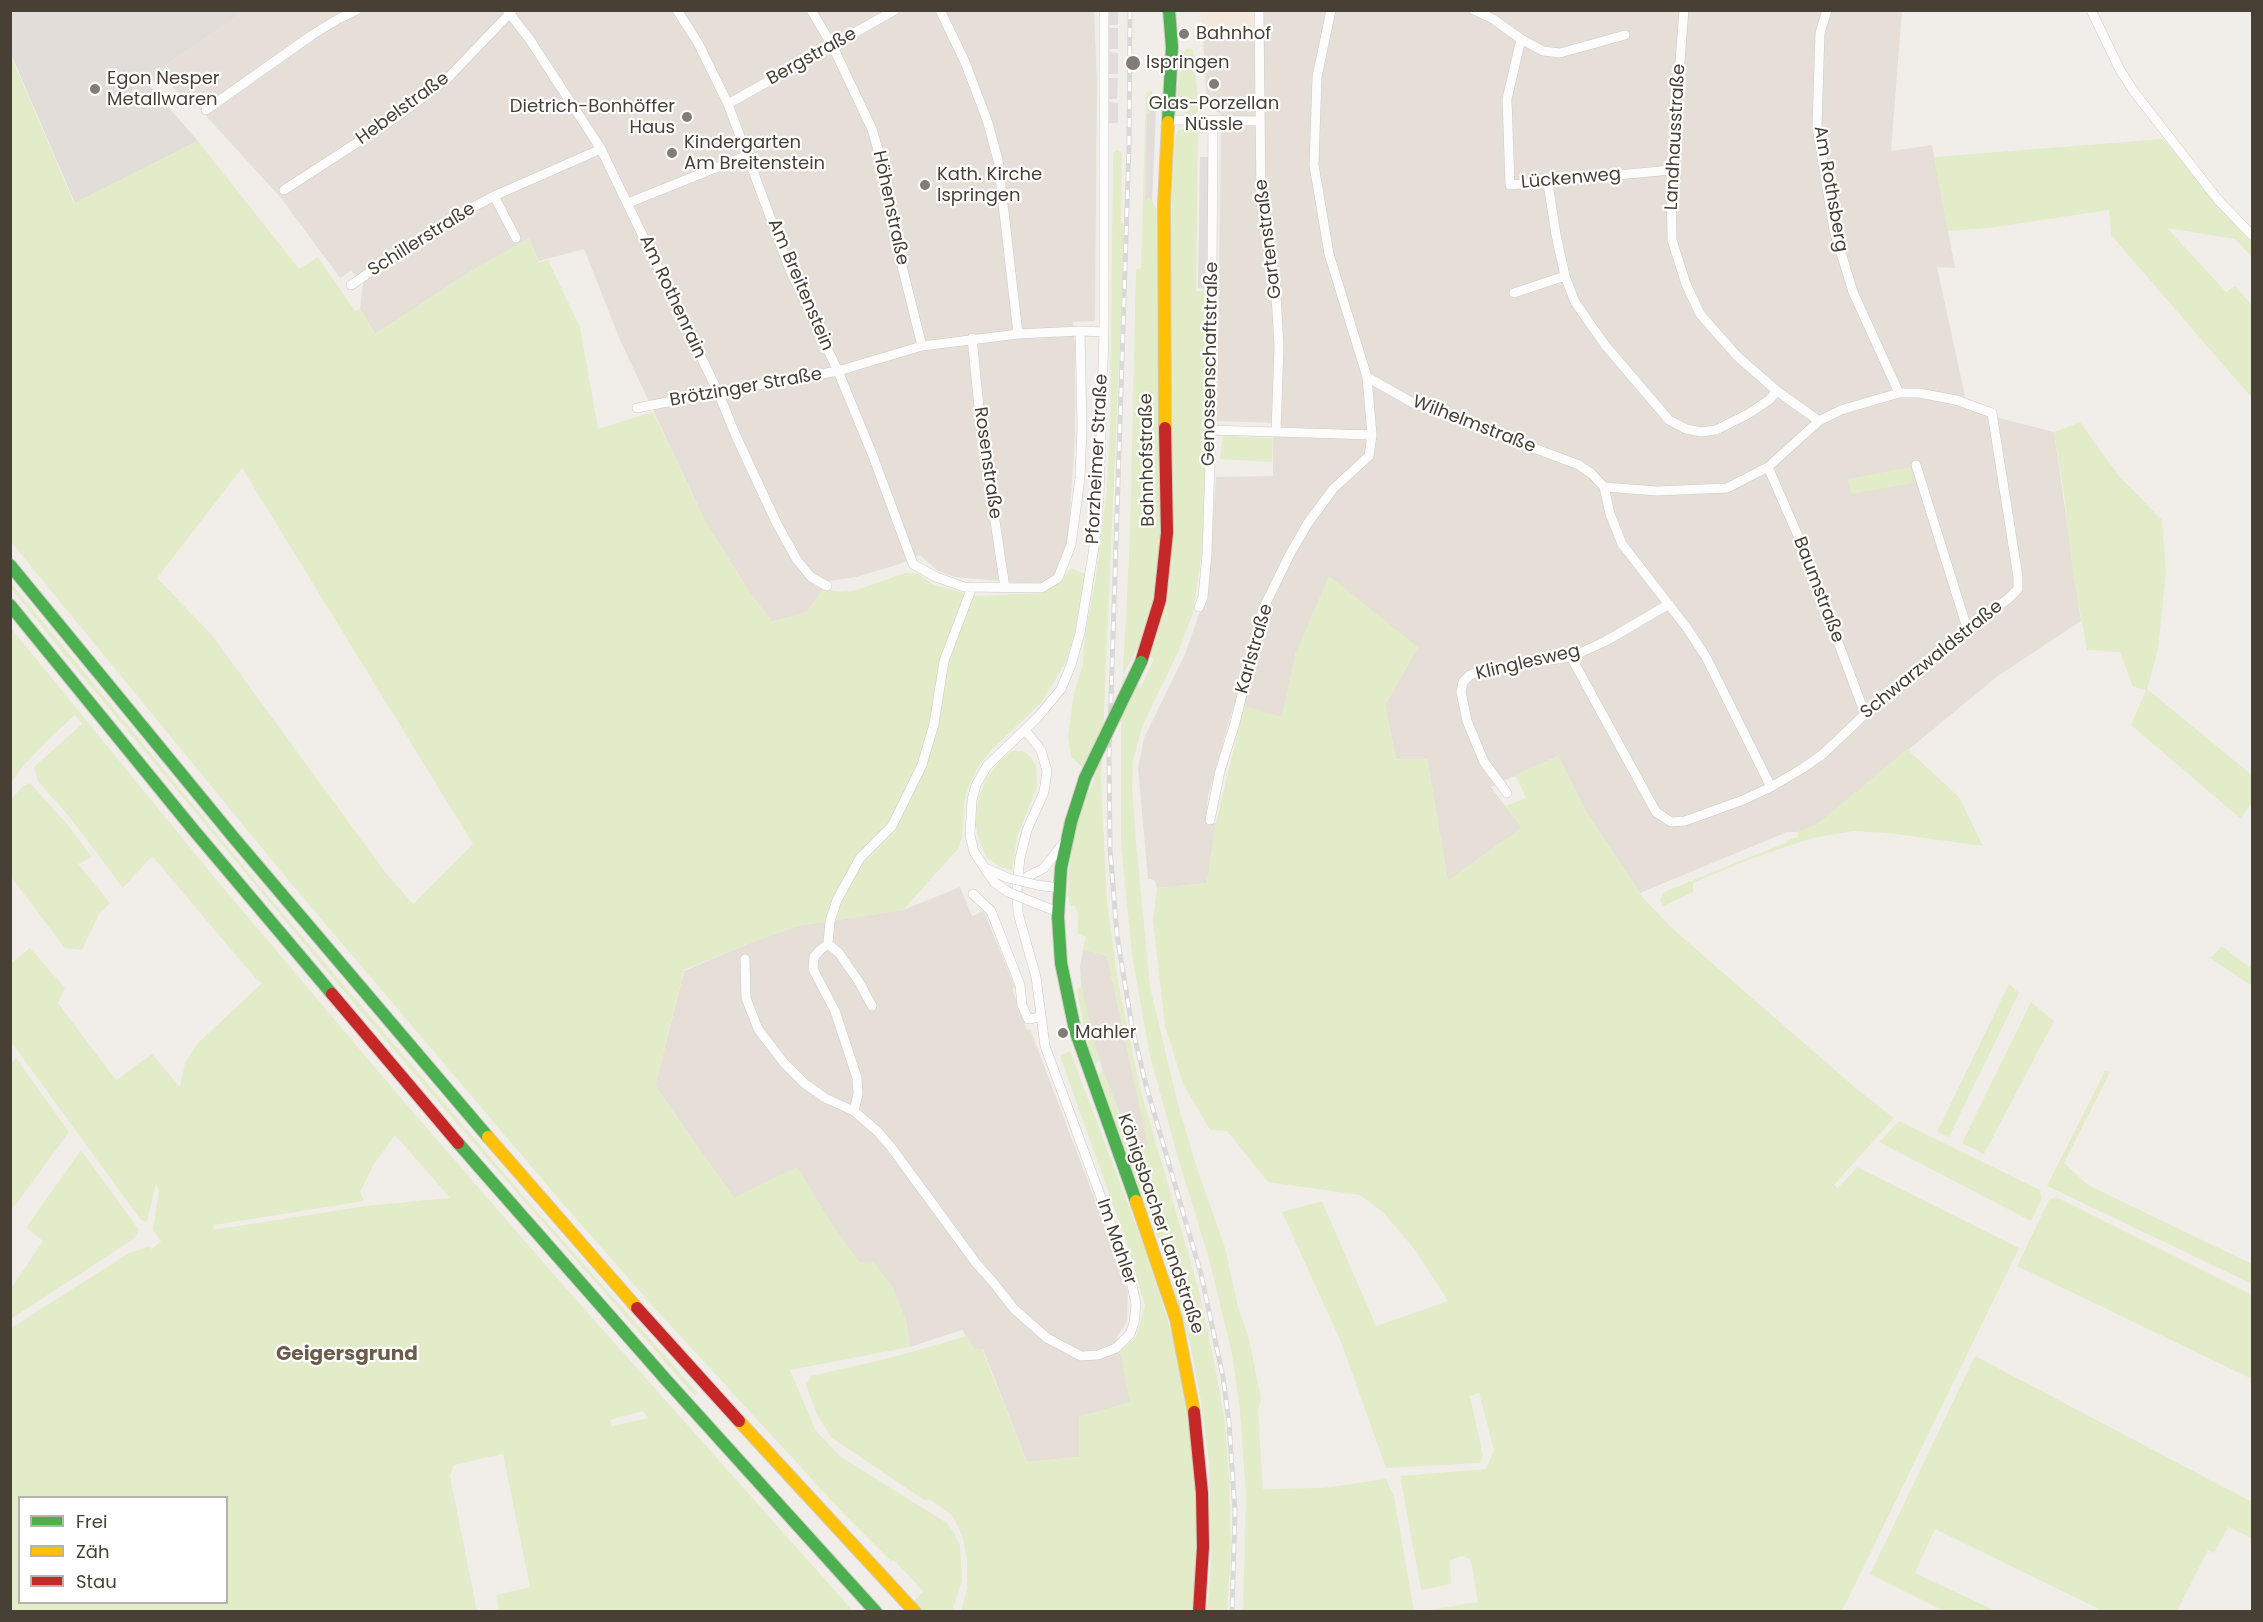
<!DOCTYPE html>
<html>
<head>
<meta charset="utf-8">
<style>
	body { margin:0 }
	#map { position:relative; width:2263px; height:1622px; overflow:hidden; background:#f1eeea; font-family:Poppins,sans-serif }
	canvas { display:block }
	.frame { position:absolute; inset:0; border:12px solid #483f35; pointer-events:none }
	.legend { position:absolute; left:18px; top:1496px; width:210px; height:108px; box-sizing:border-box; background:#fff; border:2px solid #b6b2ae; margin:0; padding:8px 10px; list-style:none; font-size:18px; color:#483f35 }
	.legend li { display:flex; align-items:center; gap:12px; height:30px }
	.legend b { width:30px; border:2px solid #b6b2ae }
</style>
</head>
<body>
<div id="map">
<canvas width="2263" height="1622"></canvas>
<div class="frame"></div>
<ul class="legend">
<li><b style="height:8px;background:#4caf50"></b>Frei</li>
<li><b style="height:8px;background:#ffc107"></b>Zäh</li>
<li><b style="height:8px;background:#c62828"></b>Stau</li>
</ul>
</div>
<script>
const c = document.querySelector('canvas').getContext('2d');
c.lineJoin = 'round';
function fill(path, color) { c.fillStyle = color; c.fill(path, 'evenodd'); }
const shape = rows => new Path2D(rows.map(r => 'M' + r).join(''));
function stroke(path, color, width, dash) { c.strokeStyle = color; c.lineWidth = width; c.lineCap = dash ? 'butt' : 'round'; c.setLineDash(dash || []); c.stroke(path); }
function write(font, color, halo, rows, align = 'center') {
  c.font = font + ' Poppins,sans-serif'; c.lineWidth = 4.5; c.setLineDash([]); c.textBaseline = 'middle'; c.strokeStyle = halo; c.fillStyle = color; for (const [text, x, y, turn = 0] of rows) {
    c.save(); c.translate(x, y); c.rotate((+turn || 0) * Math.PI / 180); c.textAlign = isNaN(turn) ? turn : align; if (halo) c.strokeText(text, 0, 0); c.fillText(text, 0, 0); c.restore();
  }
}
fill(shape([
	[1263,10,1902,11,1891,151,1932,145,1955,268,1937,267,1968,410,2054,432,2081,621,1998,676,1818,824,1798,832,1787,832,1640,893,1585,810,1558,756,1491,787,1522,828,1448,881,1427,759,1396,759,1385,705,1418,647,1296,652,1282,718,1234,704,1208,796,1206,821,1216,823,1207,883,1157,888,1154,880,1148,879,1138,768,1144,738,1185,654,1208,589,1216,477,1273,476,1273,423,1217,421,1221,114,1207,106,1203,40,1263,36],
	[245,11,1094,11,1097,80,1095,321,1073,322,1075,345,1075,435,1068,544,1055,576,1041,585,954,577,938,571,920,555,900,564,856,577,829,581,807,612,772,622,750,593,705,521,620,340,584,249,539,261,529,239,473,270,375,334,360,309,363,283,351,271,340,278,281,198,197,106,192,108,162,75,166,65],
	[960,887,972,916,984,911,1015,987,1012,989,1027,1030,1030,1029,1099,1210,1128,1292,1127,1321,1117,1337,1131,1402,1079,1417,1079,1457,1027,1462,983,1349,974,1349,962,1330,910,1347,906,1322,892,1286,859,1263,831,1223,797,1168,734,1198,655,1086,684,971,750,943,797,926,903,910],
	[1083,949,1107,956,1148,1144,1135,1152,1102,1069,1089,1024,1081,985,1080,967]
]), '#e6dfd7');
fill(shape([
	[1200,11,1253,11,1253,37,1203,40]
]), '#f4e8dc');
fill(shape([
	[10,11,245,11,166,65,162,75,148,84,198,141,75,203,11,54]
]), '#e2ddd8');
fill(shape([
	[1186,49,1193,49,1199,111,1194,115,1184,113,1178,107,1176,98,1182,57],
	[10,54,74,203,198,141,299,269,318,257,355,311,360,309,375,334,473,270,529,238,539,263,548,260,580,327,598,429,653,412,705,521,750,593,772,622,807,612,823,589,843,592,856,590,905,573,919,574,934,585,976,596,1044,593,1061,580,1071,568,1085,574,1074,637,1066,662,1041,703,993,748,979,766,968,787,964,803,962,838,958,849,903,910,797,926,750,943,684,970,655,1086,734,1198,797,1167,831,1223,859,1262,874,1262,892,1286,906,1322,910,1347,790,1370,816,1431,841,1457,947,1523,954,1533,960,1545,962,1581,952,1611,905,1611,923,1591,894,1560,891,1561,843,1513,659,1313,564,1205,289,881,11,542],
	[242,468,473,844,413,904,385,872,211,634,157,578],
	[1152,91,1152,107,1155,107,1147,114,1145,200,1150,197,1158,212,1157,312,1161,492,1160,554,1155,594,1144,636,1139,651,1136,651,1123,675,1141,687,1154,659,1150,657,1165,604,1173,539,1169,305,1173,148,1177,131,1194,125,1198,126,1196,291,1206,291,1207,420,1203,545,1193,613,1180,648,1142,727,1133,761,1132,786,1136,842,1150,987,1178,1104,1195,1162,1225,1248,1238,1307,1249,1339,1261,1399,1258,1412,1263,1489,1323,1488,1386,1479,1394,1497,1414,1611,1243,1611,1246,1495,1240,1411,1232,1354,1209,1259,1178,1158,1150,1056,1132,955,1121,844,1121,733,1123,668,1127,597,1130,532,1136,269,1141,269,1146,92],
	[2163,139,2245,236,2252,242,2252,257,2235,239,2167,228,2226,292,2235,286,2252,305,2252,398,2111,235,2109,210,1988,228,1948,231,1934,157],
	[1117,150,1122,153,1121,223,1125,223,1101,781,1107,900,1118,982,1140,1088,1199,1291,1216,1371,1225,1423,1229,1475,1231,1551,1227,1611,1207,1611,1211,1565,1209,1462,1201,1402,1191,1348,1167,1265,1099,1076,1102,1069,1134,1152,1143,1148,1148,1144,1107,956,1083,949,1086,937,1078,934,1078,914,1075,906,1070,906,1068,895,1069,867,1076,822,1088,789,1090,790,1095,779,1071,757,1068,736,1074,693,1083,664,1085,634,1095,582,1107,490,1110,427,1113,153],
	[2080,422,2119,476,2162,520,2166,572,2158,650,2147,689,2252,775,2252,802,2241,819,2131,725,2146,690,2133,687,2120,652,2087,650,2073,574,2064,494,2054,432],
	[1223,436,1273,438,1272,462,1220,459],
	[1911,467,1913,483,1851,494,1848,479],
	[1329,576,1418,647,1385,705,1396,759,1427,759,1448,880,1522,828,1505,806,1526,798,1515,775,1558,756,1585,810,1644,899,1674,930,1858,1090,1894,1118,1834,1185,1838,1188,1857,1167,2019,1248,1842,1611,1423,1611,1478,1602,1471,1560,1462,1556,1450,1561,1451,1584,1421,1590,1400,1476,1486,1469,1494,1450,1479,1393,1470,1396,1483,1455,1480,1463,1386,1468,1341,1342,1282,1212,1322,1201,1376,1326,1448,1301,1415,1250,1384,1213,1360,1195,1268,1182,1227,1131,1210,1130,1183,1084,1165,1026,1153,921,1157,888,1207,883,1216,823,1244,706,1282,717,1296,652],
	[10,582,267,895,525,1198,697,1392,694,1395,478,1148,336,982,74,666,11,588],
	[11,628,210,872,400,1097,563,1285,853,1611,499,1611,496,1595,530,1587,503,1454,454,1465,450,1476,477,1611,11,1611,11,1328,129,1253,148,1247,152,1249,161,1241,153,1230,159,1190,156,1184,147,1222,141,1220,11,1042,11,963,30,948,65,988,58,1003,116,1080,152,1054,180,1087,185,1063,197,1044,262,983,257,980,152,856,123,888,71,819,38,781,34,767,82,724,75,715,51,737,23,766,11,783],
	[395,1135,450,1198,365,1206,213,1230,214,1225,364,1201,360,1192,374,1164],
	[643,1411,648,1418,612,1426,610,1420],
	[20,1498,226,1498,226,1602,20,1602],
	[1907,749,1959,797,1983,846,1888,833,1853,831,1813,838,1750,859,1693,883,1693,892,1664,906,1660,901,1664,892,1785,843,1792,838,1798,838,1798,832,1818,824],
	[1012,751,1023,751,1031,757,1036,766,1037,787,1017,837,1012,870,1001,867,987,858,979,841,975,821,979,796,987,778,1000,761],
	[30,783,67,824,92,857,78,864,110,903,99,914,82,950,65,948,11,877,11,799,23,786],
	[2222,946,2249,967,2252,963,2252,986,2210,958],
	[2009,984,2019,993,1949,1137,1937,1132],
	[1081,985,1099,1060,1095,1064,1088,1045,1079,1002,1077,989],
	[2031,1002,2054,1021,1984,1154,1962,1143],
	[1070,1051,1145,1249,1183,1369,1197,1488,1195,1582,1192,1611,961,1611,967,1589,967,1559,962,1535,952,1515,930,1500,924,1500,832,1438,817,1415,806,1385,811,1376,890,1358,967,1336,974,1349,982,1349,1027,1462,1079,1457,1079,1417,1130,1402,1120,1351,1136,1337,1145,1306,1128,1247,1060,1056],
	[16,1058,69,1132,11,1211,10,1065],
	[2105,1071,2110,1072,2064,1163,2088,1185,2252,1264,2252,1284,2047,1186],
	[1899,1121,2040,1190,2042,1198,2031,1221,1879,1142],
	[81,1150,139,1230,135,1238,11,1319,11,1289,43,1241,26,1228],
	[2056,1197,2252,1295,2252,1379,2017,1266,2049,1200],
	[1975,1356,2252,1502,2252,1538,2228,1527,2214,1553,2208,1550,2177,1611,2103,1611,1935,1529,1915,1573,1996,1611,1944,1611,1870,1574]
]), '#e2ecc9');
fill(shape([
	[1109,11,1118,11,1118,25,1109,25,1110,28,1118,28,1118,49,1110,49,1109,52,1118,53,1118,74,1109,74,1109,78,1118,78,1117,99,1109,99,1109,102,1118,103,1118,123,1108,123],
	[1156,107,1154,158,1152,201,1149,197,1145,201,1147,114],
	[1200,157,1209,157,1206,289,1198,288]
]), '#e0ddda');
const street = shape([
	[507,10,530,40,601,149,718,392,736,436,777,524,797,560,811,577,827,586],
	[677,10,698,43,728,104,790,270,838,371,873,456,913,564,936,577,964,587,1042,588,1058,578,1071,545,1080,478,1082,428,1080,331],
	[811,10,832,45,872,129,888,185,896,242,922,346],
	[940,10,965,62,987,120,998,160,1018,334],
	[1259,10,1261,202,1275,277,1279,347,1276,432],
	[1331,10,1317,77,1314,165,1329,254,1367,377,1413,403,1579,465,1592,474,1604,487,1610,514,1622,544,1687,628,1706,657,1771,787],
	[1474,10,1493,19,1521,39,1543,51,1560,53,1625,35],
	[1684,10,1671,176,1672,240,1686,284,1700,314,1737,356,1777,391,1819,421],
	[1827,10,1820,33,1817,126,1834,230,1853,292,1899,393],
	[2091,10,2120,70,2135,93,2219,201,2252,235],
	[1521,39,1507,99,1510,185,1671,170],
	[728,104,895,10],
	[206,110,312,35,338,19,357,10],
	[1170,120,1260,121],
	[1548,183,1556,235,1565,276,1575,302,1605,345,1669,420,1686,429,1701,432,1716,430,1748,414,1769,400,1777,391],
	[284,190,398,116,446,80,512,11],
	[494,196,516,238],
	[628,203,748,155],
	[351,285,440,225,494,196,601,149],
	[1514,293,1565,276],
	[972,338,981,427,1005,588],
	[637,408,718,392,838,371,922,346,1018,334,1080,331,1104,332],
	[1211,430,1372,435],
	[1916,465,1967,628],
	[1768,467,1799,538,1865,714],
	[1199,607,1203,597,1207,554,1211,430,1213,121],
	[1571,657,1656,812,1671,822,1685,821,1743,800,1771,787,1803,768,1823,754,1865,714,1967,628,2008,599,2018,589,2018,577,1992,413,1956,400,1919,393,1899,393,1841,410,1819,421,1768,467,1727,488,1657,491,1604,487],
	[1507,793,1484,762,1467,721,1461,692,1463,682,1470,675,1483,670,1571,657,1606,641,1669,604],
	[1210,820,1220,771,1235,723,1263,609,1291,552,1308,523,1333,489,1369,456,1372,435,1367,377],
	[985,868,1008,878],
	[1019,881,1044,868,1066,840],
	[1037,885,1059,888],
	[1008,892,994,882,974,852,970,835,972,800,976,785,987,766,1038,717,1061,689,1071,665,1080,633,1095,541,1099,496,1104,332,1104,10],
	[973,894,991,911,1020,985,1022,1005,1028,1019,1041,1017],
	[1035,903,1058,912],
	[828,944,830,921,837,900,860,858,892,826,922,765,934,724,944,661,972,587],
	[745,959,746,998,758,1029,784,1063,804,1083,825,1098,854,1111,878,1132,891,1147,976,1263,993,1282,1014,1309,1047,1338,1081,1356,1098,1355,1116,1348,1130,1334,1134,1323,1136,1304,1130,1276,1045,1046,1036,977,1018,913,1017,885,1020,858,1027,830,1044,792,1047,771,1041,750,1025,730],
	[854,1111,858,1094,857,1078,835,1011,813,969,814,957,820,950,828,944,839,953,859,982,872,1006]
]);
const fast = shape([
	[1168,122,1172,47,1169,10],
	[10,565,234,838,488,1137],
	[10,605,192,828,332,994],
	[1085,778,1071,822,1061,868,1058,917,1061,963,1075,1030,1136,1201],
	[458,1143,668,1382,876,1612]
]);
const slow = shape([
	[1165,428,1164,204,1168,122],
	[488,1137,637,1308],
	[1136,1201,1176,1319,1194,1412],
	[739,1421,915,1612]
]);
const jam = shape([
	[1141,662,1160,600,1167,533,1165,428],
	[332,994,458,1143],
	[637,1308,739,1421],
	[1194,1412,1202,1493,1203,1547,1199,1612]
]);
stroke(street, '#cecac6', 10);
stroke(fast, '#d1cbc1', 14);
stroke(slow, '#d1cbc1', 14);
stroke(jam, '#d1cbc1', 14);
stroke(street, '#fdfcfc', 9);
stroke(fast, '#4caf50', 12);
stroke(slow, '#ffc107', 12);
stroke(jam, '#c62828', 12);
const rail = shape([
	[1130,10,1129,146,1109,759,1110,849,1117,935,1132,1027,1146,1085,1201,1274,1223,1377,1229,1423,1235,1511,1232,1612]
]);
stroke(rail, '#d9d9d8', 5);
stroke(rail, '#fff', 3, [9]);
const streetBridge = shape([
	[1008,878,1037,885],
	[1008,892,1035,903]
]);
const fastBridge = shape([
	[1085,778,1141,662]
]);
stroke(streetBridge, '#cecac6', 10, []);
stroke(fastBridge, '#d1cbc1', 14, []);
stroke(streetBridge, '#fdfcfc', 9);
stroke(fastBridge, '#4caf50', 12);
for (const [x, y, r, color] of [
	[1184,34,6,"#837c74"],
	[1133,63,8,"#837c74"],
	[1214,84,6,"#837c74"],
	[95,89,6,"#837c74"],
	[687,117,6,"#837c74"],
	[672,153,6,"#837c74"],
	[925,185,6,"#837c74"],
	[1063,1033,6,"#837c74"]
]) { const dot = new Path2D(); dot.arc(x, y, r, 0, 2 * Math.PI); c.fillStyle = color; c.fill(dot); stroke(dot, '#fff', 2); }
write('18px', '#483f35', '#fff', [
	["Bahnhof",1196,34],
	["Ispringen",1146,63],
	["Egon Nesper",107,79],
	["Metallwaren",107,100],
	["Glas-Porzellan",1214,104,"center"],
	["Nüssle",1214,125,"center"],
	["Dietrich-Bonhöffer",675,107,"right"],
	["Haus",675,128,"right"],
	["Kindergarten",684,143],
	["Am Breitenstein",684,164],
	["Kath. Kirche",937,175],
	["Ispringen",937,196],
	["Mahler",1075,1033]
], 'left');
write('18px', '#483f35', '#fff', [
	["Bergstraße",812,57,-29],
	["Hebelstraße",403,109,-36],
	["Landhausstraße",1676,137,-87],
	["Lückenweg",1571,179,-5],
	["Am Rothsberg",1830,189,80],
	["Höhenstraße",890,208,78],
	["Gartenstraße",1269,239,-97],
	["Schillerstraße",422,240,-32],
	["Am Breitenstein",800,285,67],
	["Am Rothenrain",672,297,65],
	["Genossenschaftstraße",1211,364,-89],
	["Brötzinger Straße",746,388,-10],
	["Wilhelmstraße",1474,425,21],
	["Pforzheimer Straße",1098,459,-87],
	["Bahnhofstraße",1148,460,-91],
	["Rosenstraße",987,463,82],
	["Baumstraße",1818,590,69],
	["Karlstraße",1255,649,-74],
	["Schwarzwaldstraße",1932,660,-39],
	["Klinglesweg",1528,663,-13],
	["Königsbacher Landstraße",1160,1224,71],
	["Im Mahler",1116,1242,71]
]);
write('bold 20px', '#6b5c4c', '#fff', [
	["Geigersgrund",347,1355]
]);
</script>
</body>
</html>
